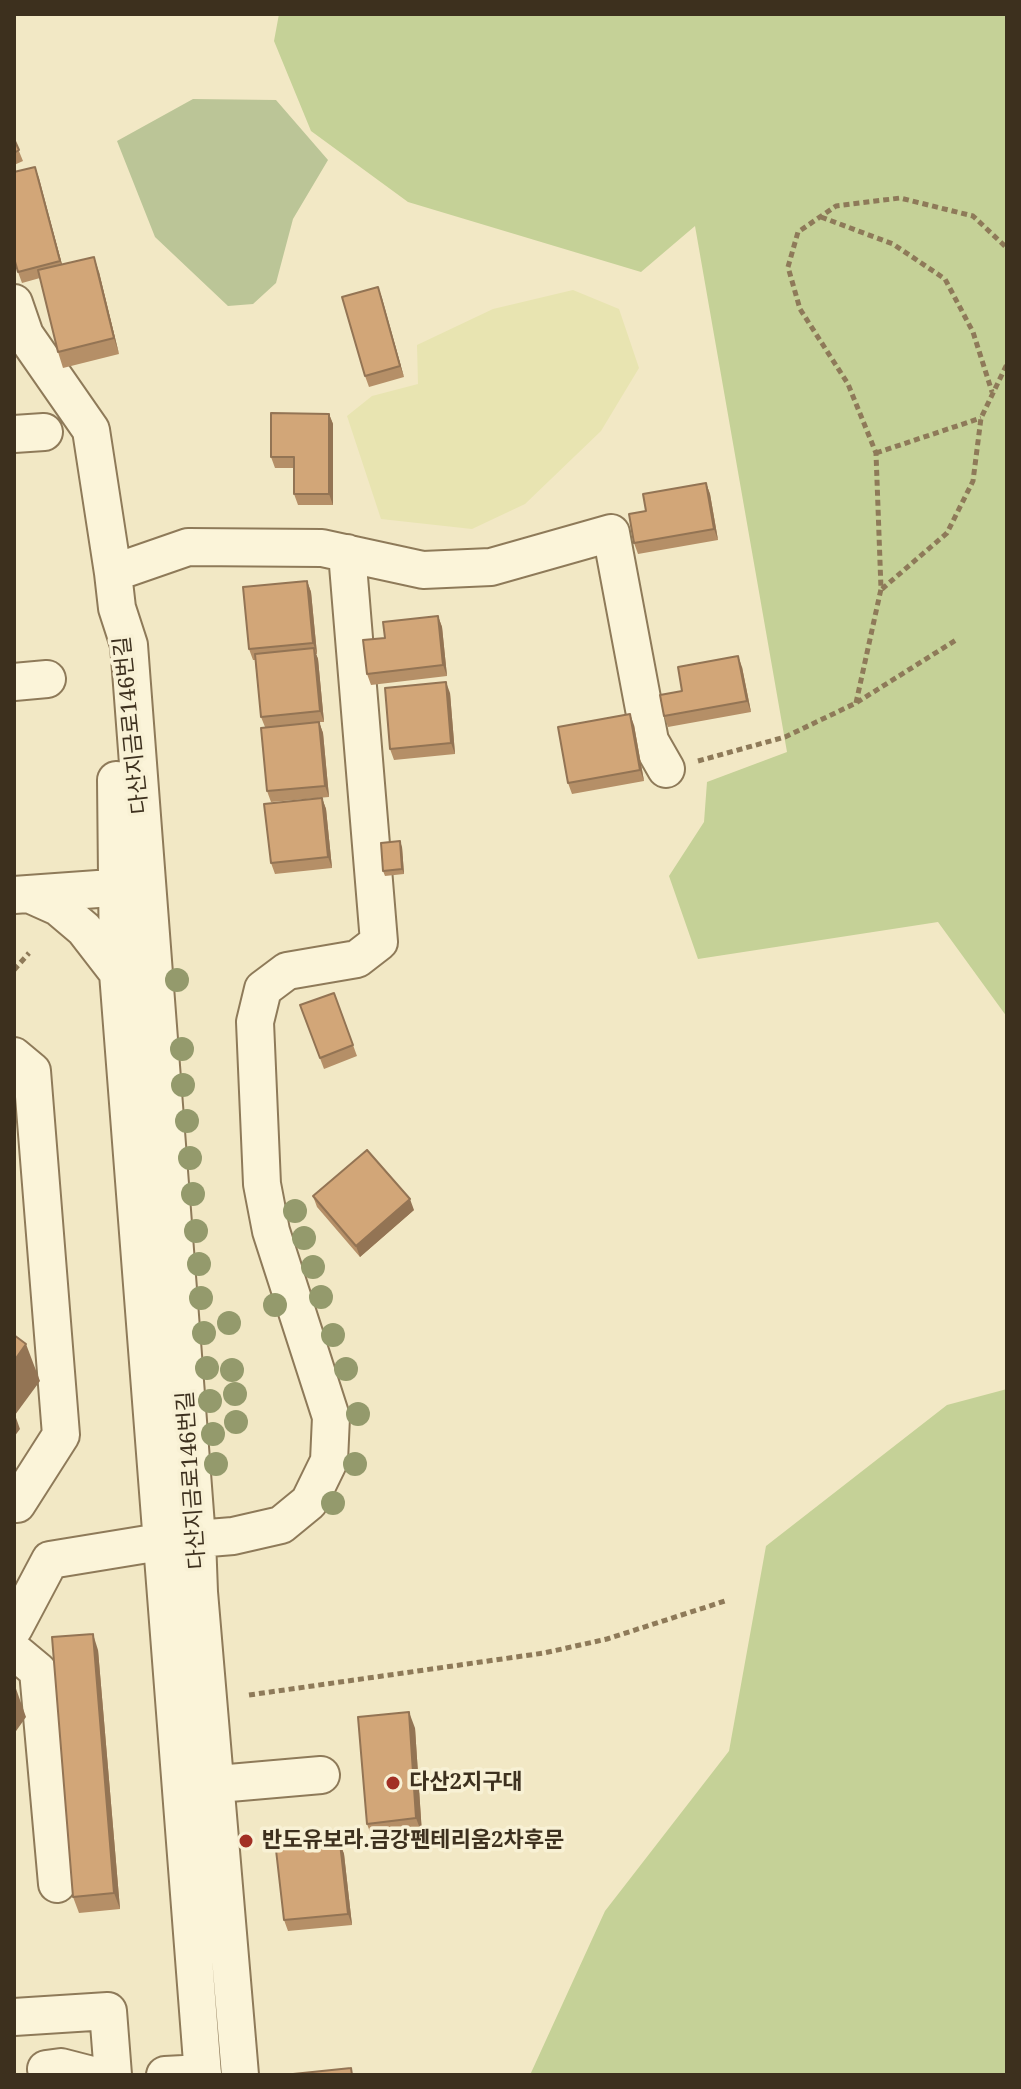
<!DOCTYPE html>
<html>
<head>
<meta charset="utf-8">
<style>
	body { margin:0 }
	#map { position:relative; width:1021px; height:2089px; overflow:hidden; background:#f2e8c5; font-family:"Noto Serif",serif }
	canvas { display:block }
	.frame { position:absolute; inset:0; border:16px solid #3d301e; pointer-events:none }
</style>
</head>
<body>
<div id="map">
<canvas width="1021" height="2089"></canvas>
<div class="frame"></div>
</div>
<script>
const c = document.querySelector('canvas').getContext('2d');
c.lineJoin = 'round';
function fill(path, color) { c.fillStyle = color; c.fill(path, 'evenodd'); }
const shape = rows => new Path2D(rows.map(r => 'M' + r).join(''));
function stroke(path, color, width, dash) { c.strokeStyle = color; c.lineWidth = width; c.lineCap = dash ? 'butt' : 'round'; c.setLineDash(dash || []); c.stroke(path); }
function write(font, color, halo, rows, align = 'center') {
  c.font = font + ' "Noto Serif","Noto Sans KR",serif'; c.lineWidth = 7; c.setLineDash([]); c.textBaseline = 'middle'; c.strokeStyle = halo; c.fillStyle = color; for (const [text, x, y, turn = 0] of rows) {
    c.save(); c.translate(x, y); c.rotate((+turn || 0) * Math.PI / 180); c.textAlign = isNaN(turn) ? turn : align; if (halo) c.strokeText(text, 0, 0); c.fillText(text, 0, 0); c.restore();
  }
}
fill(shape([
	[573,290,619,309,639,368,601,431,525,504,472,529,381,519,347,416,372,396,418,384,417,345,493,309]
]), '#e8e4b1');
fill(shape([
	[279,14,1007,14,1007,1017,938,922,698,959,669,876,704,822,707,782,787,752,695,226,641,272,408,202,311,131,274,41],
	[1007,1389,1007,2075,530,2075,605,1911,729,1751,766,1546,947,1405]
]), '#c5d197');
fill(shape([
	[193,99,276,100,328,160,293,219,276,283,253,304,228,306,155,237,117,141]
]), '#bbc597');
const minor = shape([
	[14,303,25,335,91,430,113,573],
	[14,434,44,432],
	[14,682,47,679],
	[116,780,118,973,203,2075],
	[29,894,58,907,84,929,118,973],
	[14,895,140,886],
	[14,1056,32,1071,61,1435,17,1504],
	[14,1628,50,1560,160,1542,233,1536,281,1525,309,1502,329,1461,331,1417,271,1231,262,1184,255,1022,263,989,287,971,357,959,379,942,347,553],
	[14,1651,38,1671,57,1884],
	[195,1786,321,1775],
	[14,2017,108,2011,113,2075],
	[46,2069,61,2067,92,2075],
	[165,2075,203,2073],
	[240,2075,199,1592,197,1539,129,645,117,608,113,573,188,547,322,548,423,570,491,567,611,533,650,741,666,769]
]);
stroke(minor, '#8e7a59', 40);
stroke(shape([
	[821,217,893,244,945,279,973,332,992,392],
	[876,453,981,418],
	[882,589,947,533,973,481,981,418,1007,364],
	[856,703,881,589,876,453,848,384,800,309,788,267,798,232,836,206,900,198,973,216,1007,248],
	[698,761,785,737,856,703,956,640],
	[14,970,29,953],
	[249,1695,544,1653,607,1639,725,1601]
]), '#8e7a59', 5, [6, 4]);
stroke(minor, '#fbf4d9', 36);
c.fillStyle = '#949a6c';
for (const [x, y] of [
	[177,980],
	[182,1049],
	[183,1085],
	[187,1121],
	[190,1158],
	[193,1194],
	[295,1211],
	[196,1231],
	[304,1238],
	[199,1264],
	[313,1267],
	[321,1297],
	[201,1298],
	[275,1305],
	[229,1323],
	[204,1333],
	[333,1335],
	[207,1368],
	[346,1369],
	[232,1370],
	[235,1394],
	[210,1401],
	[358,1414],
	[236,1422],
	[213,1434],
	[216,1464],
	[355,1464],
	[333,1503]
]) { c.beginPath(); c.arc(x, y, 12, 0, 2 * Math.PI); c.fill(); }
fill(shape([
	[14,139,23,161,14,165],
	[35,167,62,264,99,272,119,354,63,368,58,352,40,278,22,283,18,272],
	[378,287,404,377,369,387,365,376],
	[329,414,333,424,333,505,298,505,294,494,294,468,275,468,271,457],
	[706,483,710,494,718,540,638,554,634,543,646,511],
	[307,581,311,592,317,654,316,654,318,659,324,722,319,722,323,733,329,797,271,802,267,791,265,727,261,717,255,660,253,660,249,649],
	[438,616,442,627,447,676,371,685,367,674,385,638],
	[742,667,751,712,668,727,664,716,682,691],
	[450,693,455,754,394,760,390,749],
	[634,725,644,781,572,794,568,783],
	[322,798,326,809,332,868,275,874,271,863],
	[402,847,404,874,385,876,383,871],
	[300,1005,353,1045,357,1056,324,1069],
	[313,1196,414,1210,360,1257,317,1207],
	[98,1650,120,1909,79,1913,73,1897],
	[415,1728,422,1834,373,1840,367,1824],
	[340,1843,344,1854,352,1925,288,1931,284,1920]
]), '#b58f67');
fill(shape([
	[35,167,39,178,64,272,60,261],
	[94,257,99,272,119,354,114,338],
	[378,287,382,298,404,377,400,366],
	[329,414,333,424,333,505,329,494],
	[706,483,710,494,718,540,714,529],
	[307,581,311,592,317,654,313,643],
	[438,616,442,627,447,676,443,665],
	[314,648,318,659,324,722,320,711],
	[738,656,742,667,751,712,747,701],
	[446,682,450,693,455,754,451,743],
	[630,714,634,725,644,781,640,770],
	[319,722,323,733,329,797,325,786],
	[322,798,326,809,332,868,328,857],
	[400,841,402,847,404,874,402,869],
	[410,1199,414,1210,360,1257,356,1246],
	[26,1344,40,1381,15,1415,20,1429,14,1437,14,1361],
	[93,1634,98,1650,120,1909,114,1893],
	[14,1683,26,1717,14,1734],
	[409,1712,415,1728,422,1834,416,1818],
	[340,1843,344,1854,352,1925,348,1914]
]), '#937454');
const building = shape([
	[14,139,19,150,14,153,14,139],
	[35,167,60,261,18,272,14,258,14,172,35,167],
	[94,257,114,338,58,352,38,270,94,257],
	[378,287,400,366,365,376,342,297,378,287],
	[271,413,329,414,329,494,294,494,294,457,271,457,271,413],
	[706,483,714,529,634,543,629,514,646,511,643,494,706,483],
	[307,581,313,643,249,649,243,587,307,581],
	[438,616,443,665,367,674,363,640,385,638,383,622,438,616],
	[314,648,320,711,261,717,255,654,314,648],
	[738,656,747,701,664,716,660,695,682,691,678,667,738,656],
	[446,682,451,743,390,749,385,688,446,682],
	[630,714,640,770,568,783,558,727,630,714],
	[319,722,325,786,267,791,261,728,319,722],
	[322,798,328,857,271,863,264,804,322,798],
	[400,841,402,869,383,871,381,843,400,841],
	[334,993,353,1045,320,1058,300,1005,334,993],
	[367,1150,410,1199,356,1246,313,1196,367,1150],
	[14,1335,26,1344,14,1361,14,1335],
	[93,1634,114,1893,73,1897,52,1637,93,1634],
	[409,1712,416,1818,367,1824,358,1717,409,1712],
	[340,1843,348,1914,284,1920,276,1850,340,1843],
	[351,2068,352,2075,293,2074,351,2068]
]);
fill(building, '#d2a678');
stroke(building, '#937454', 2);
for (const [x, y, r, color] of [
	[393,1783,8,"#a22f24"],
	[246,1841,8,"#a22f24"]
]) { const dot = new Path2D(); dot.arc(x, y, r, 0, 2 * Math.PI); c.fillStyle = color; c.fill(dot); stroke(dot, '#f8f1d5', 3); }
write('22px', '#3d301e', '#f8f1d5', [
	["다산지금로146번길",132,725,-96],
	["다산지금로146번길",192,1480,-94]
]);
write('bold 22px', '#3d301e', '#f8f1d5', [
	["다산2지구대",409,1783],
	["반도유보라.금강펜테리움2차후문",262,1841]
], 'left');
</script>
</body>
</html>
